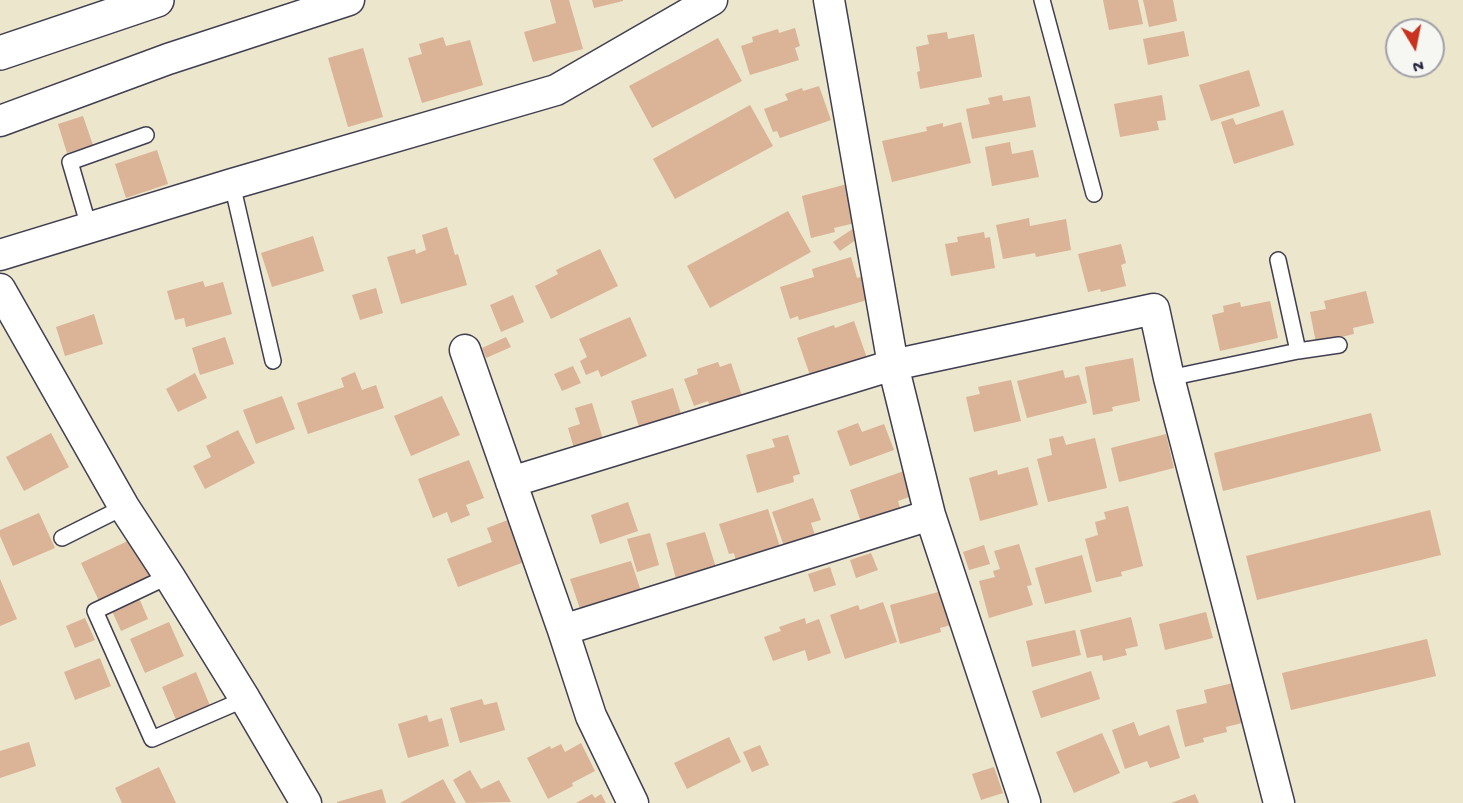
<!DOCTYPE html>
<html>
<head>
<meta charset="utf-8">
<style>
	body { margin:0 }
	#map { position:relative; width:1463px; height:803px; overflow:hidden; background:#ebe6cc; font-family:"Gochi Hand",sans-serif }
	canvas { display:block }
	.north { position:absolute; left:1385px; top:18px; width:60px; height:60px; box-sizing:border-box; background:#f6f6f2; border:2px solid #a1a1a9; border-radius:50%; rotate:170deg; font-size:16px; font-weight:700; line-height:24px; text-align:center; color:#22223b }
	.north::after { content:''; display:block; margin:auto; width:21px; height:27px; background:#c8321e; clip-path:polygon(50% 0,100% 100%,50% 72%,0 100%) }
</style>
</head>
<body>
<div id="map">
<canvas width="1463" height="803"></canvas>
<div class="north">N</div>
</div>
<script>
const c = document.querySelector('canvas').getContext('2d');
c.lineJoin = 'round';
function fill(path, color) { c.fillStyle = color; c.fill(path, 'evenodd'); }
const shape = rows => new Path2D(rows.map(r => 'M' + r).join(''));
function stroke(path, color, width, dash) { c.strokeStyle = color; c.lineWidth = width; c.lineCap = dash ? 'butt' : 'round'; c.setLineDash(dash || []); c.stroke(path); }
fill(shape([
	[550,0,569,0,583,49,533,62,524,32,556,23],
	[592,0,623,0,623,1,594,8],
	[1103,0,1138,0,1143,24,1109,30],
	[1143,0,1173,0,1177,21,1149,27],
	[795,28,800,46,795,48,799,60,750,75,741,46,753,42,752,37,778,29,779,33],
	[1184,31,1189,56,1148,65,1143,39],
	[947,32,948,39,974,34,982,77,920,89,917,72,920,71,916,47,929,44,927,35],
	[443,37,446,46,470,40,483,85,422,103,408,58,422,54,419,44],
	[718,38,742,81,652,128,629,86],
	[363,48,383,117,348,127,328,58],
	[1249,70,1260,106,1211,121,1199,85],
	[819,86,831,120,780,138,777,131,773,132,764,109,788,100,785,94,802,88,803,91],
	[1002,95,1003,101,1030,96,1036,127,972,139,966,109,990,104,988,98],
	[1162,95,1166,120,1157,121,1159,130,1120,137,1114,104],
	[750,105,773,146,675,199,653,159],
	[1283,110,1294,145,1234,164,1221,122,1233,118,1236,125],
	[83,116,93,145,67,153,58,124],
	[961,122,971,163,892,182,882,141,927,131,926,127,943,123,943,127],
	[1010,142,1012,154,1033,150,1039,177,992,186,985,147],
	[157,150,168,184,126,198,115,164],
	[851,183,859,222,834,228,835,232,811,238,802,196],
	[788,211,811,252,710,308,687,266],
	[1029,218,1030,226,1066,219,1071,250,1036,257,1035,253,1003,259,996,225],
	[447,227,455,255,458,254,467,285,401,304,387,257,415,249,416,254,426,250,422,235],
	[854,228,860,237,840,251,833,242],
	[984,232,985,238,990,237,995,268,951,276,945,244,958,242,957,237],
	[313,236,324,271,272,287,261,253],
	[1121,244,1126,263,1121,265,1126,286,1101,292,1100,289,1088,292,1078,254],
	[600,249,618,286,551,319,535,286,558,274,556,270],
	[851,257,857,278,867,275,874,298,799,320,798,316,790,319,780,287,814,277,812,269],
	[203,281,205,287,223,282,232,314,186,327,184,318,175,320,167,291],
	[376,288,383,313,360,320,352,295],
	[1366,291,1374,323,1353,328,1354,334,1316,343,1310,312,1326,309,1324,301],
	[513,295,524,322,501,332,490,305],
	[1270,301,1278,338,1220,351,1212,315,1224,312,1223,306,1240,302,1241,307],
	[94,314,103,344,65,356,56,327],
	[630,317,647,356,601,377,598,370,586,375,580,361,587,357,579,339],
	[854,321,867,358,811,378,797,338,834,325,835,328],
	[225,337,234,364,200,375,192,348],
	[506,337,511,347,486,358,482,348],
	[1133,358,1140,401,1112,407,1113,411,1093,415,1085,367],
	[718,362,720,367,731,363,743,399,711,410,708,401,694,406,684,379,698,374,697,369],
	[573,366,581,383,562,391,554,374],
	[1063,370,1065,378,1079,375,1087,403,1027,418,1017,381],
	[355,372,362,390,376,385,384,408,308,434,297,403,344,387,341,378],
	[195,373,207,398,178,412,166,389],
	[1011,380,1021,421,974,432,966,397,980,394,978,387],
	[673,388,682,417,640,430,631,401],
	[282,396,295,429,256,444,243,410],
	[442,396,460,435,411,456,394,416],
	[592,403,605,446,576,455,568,428,580,424,575,408],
	[1371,413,1381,451,1223,491,1214,453],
	[858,423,862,432,884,424,894,450,850,466,837,431],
	[238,430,255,463,205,489,193,466,211,457,206,446],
	[51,433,69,467,24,491,6,457],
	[1166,434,1174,468,1119,482,1111,448],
	[788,435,800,474,793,476,794,482,757,493,746,455,775,447,772,439],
	[1063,436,1066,445,1095,438,1107,488,1048,502,1037,459,1052,455,1049,439],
	[469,460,484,498,466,505,470,515,451,523,447,512,433,518,418,479],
	[1028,467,1038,505,980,521,969,478,997,470,998,475],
	[904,471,912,496,898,501,900,508,861,522,850,490],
	[813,498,821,520,811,523,816,538,785,549,772,512],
	[628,502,638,531,600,544,591,515],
	[1128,506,1143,566,1121,572,1122,576,1096,582,1085,539,1098,535,1095,522,1106,519,1104,512],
	[768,509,780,547,736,561,734,553,729,554,719,524],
	[1430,510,1441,555,1257,600,1246,556],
	[39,513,55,548,13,566,0,536,0,530],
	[508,520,524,562,458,587,447,559,492,542,487,528],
	[705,532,717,571,677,582,666,543],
	[650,533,659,565,637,572,627,539],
	[132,539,151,579,100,603,81,563],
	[1019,544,1032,585,1027,586,1033,605,989,618,979,581,995,577,993,571,1000,569,994,551],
	[984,545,990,564,969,570,963,552],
	[871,553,878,570,856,578,850,560],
	[1082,555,1092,592,1045,604,1035,568],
	[631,561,643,597,588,616,584,607,580,609,570,579],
	[830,567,836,585,814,592,808,574],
	[0,579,17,619,0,626],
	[942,591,951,625,940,628,941,632,900,644,890,605],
	[139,598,148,619,121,631,112,611],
	[883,602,897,642,845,659,830,615,858,605,860,610],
	[1206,612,1213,638,1165,650,1159,624],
	[1131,617,1138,646,1125,649,1127,655,1103,661,1102,655,1087,658,1080,630],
	[85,618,95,640,75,648,66,626],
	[805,618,806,624,819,619,831,653,808,661,805,650,773,661,764,637,781,631,779,627],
	[169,622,184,656,145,673,130,639],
	[1075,630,1081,655,1032,667,1026,641],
	[1427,639,1436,676,1291,710,1282,673],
	[100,658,111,686,75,700,64,672],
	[1091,671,1100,699,1041,718,1032,691],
	[196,672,211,708,177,722,162,687],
	[1233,683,1242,723,1226,727,1227,732,1203,738,1204,742,1185,747,1176,710,1207,703,1204,690],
	[482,699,484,705,497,702,505,730,460,743,450,708],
	[427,715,429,722,442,718,449,746,408,758,398,724],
	[1134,722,1139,736,1169,725,1180,758,1150,768,1147,761,1125,769,1112,730],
	[1102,733,1120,773,1074,793,1056,752],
	[729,737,741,762,687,789,674,763],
	[29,742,36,766,0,778,0,751],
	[581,743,595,771,572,783,573,786,548,799,527,758,550,746,551,749,561,744,565,752],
	[760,745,769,765,752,772,743,752],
	[159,767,176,803,122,803,115,788],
	[994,767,1003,793,981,800,972,774],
	[470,770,481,789,499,780,511,802,466,803,453,780],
	[443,779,456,803,400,803],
	[382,789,386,803,337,803,337,802],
	[592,794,595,798,601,794,606,803,576,803],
	[1195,794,1199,803,1171,803]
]), '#dbb396');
const service = shape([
	[1042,0,1094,194],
	[232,184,273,361],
	[89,227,70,162,146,135],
	[1278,260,1298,351],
	[1169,378,1298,351,1339,345],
	[62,538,124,507],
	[169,576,95,611,152,739,245,699]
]);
const minor = shape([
	[829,0,893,365,930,515,1025,802,1024,803],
	[0,121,168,59,349,0],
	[0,255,232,184,556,90,712,0],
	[0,289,124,507,169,576,245,699,306,803],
	[465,350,563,630,591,716,633,803],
	[511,482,893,365,1154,309,1169,378,1279,803],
	[563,630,930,515]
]);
const secondary = shape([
	[0,53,157,0]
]);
stroke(service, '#403f51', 18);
stroke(minor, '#403f51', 33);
stroke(secondary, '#403f51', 36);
stroke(service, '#fff', 15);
stroke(minor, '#fff', 30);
stroke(secondary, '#fff', 33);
</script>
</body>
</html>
